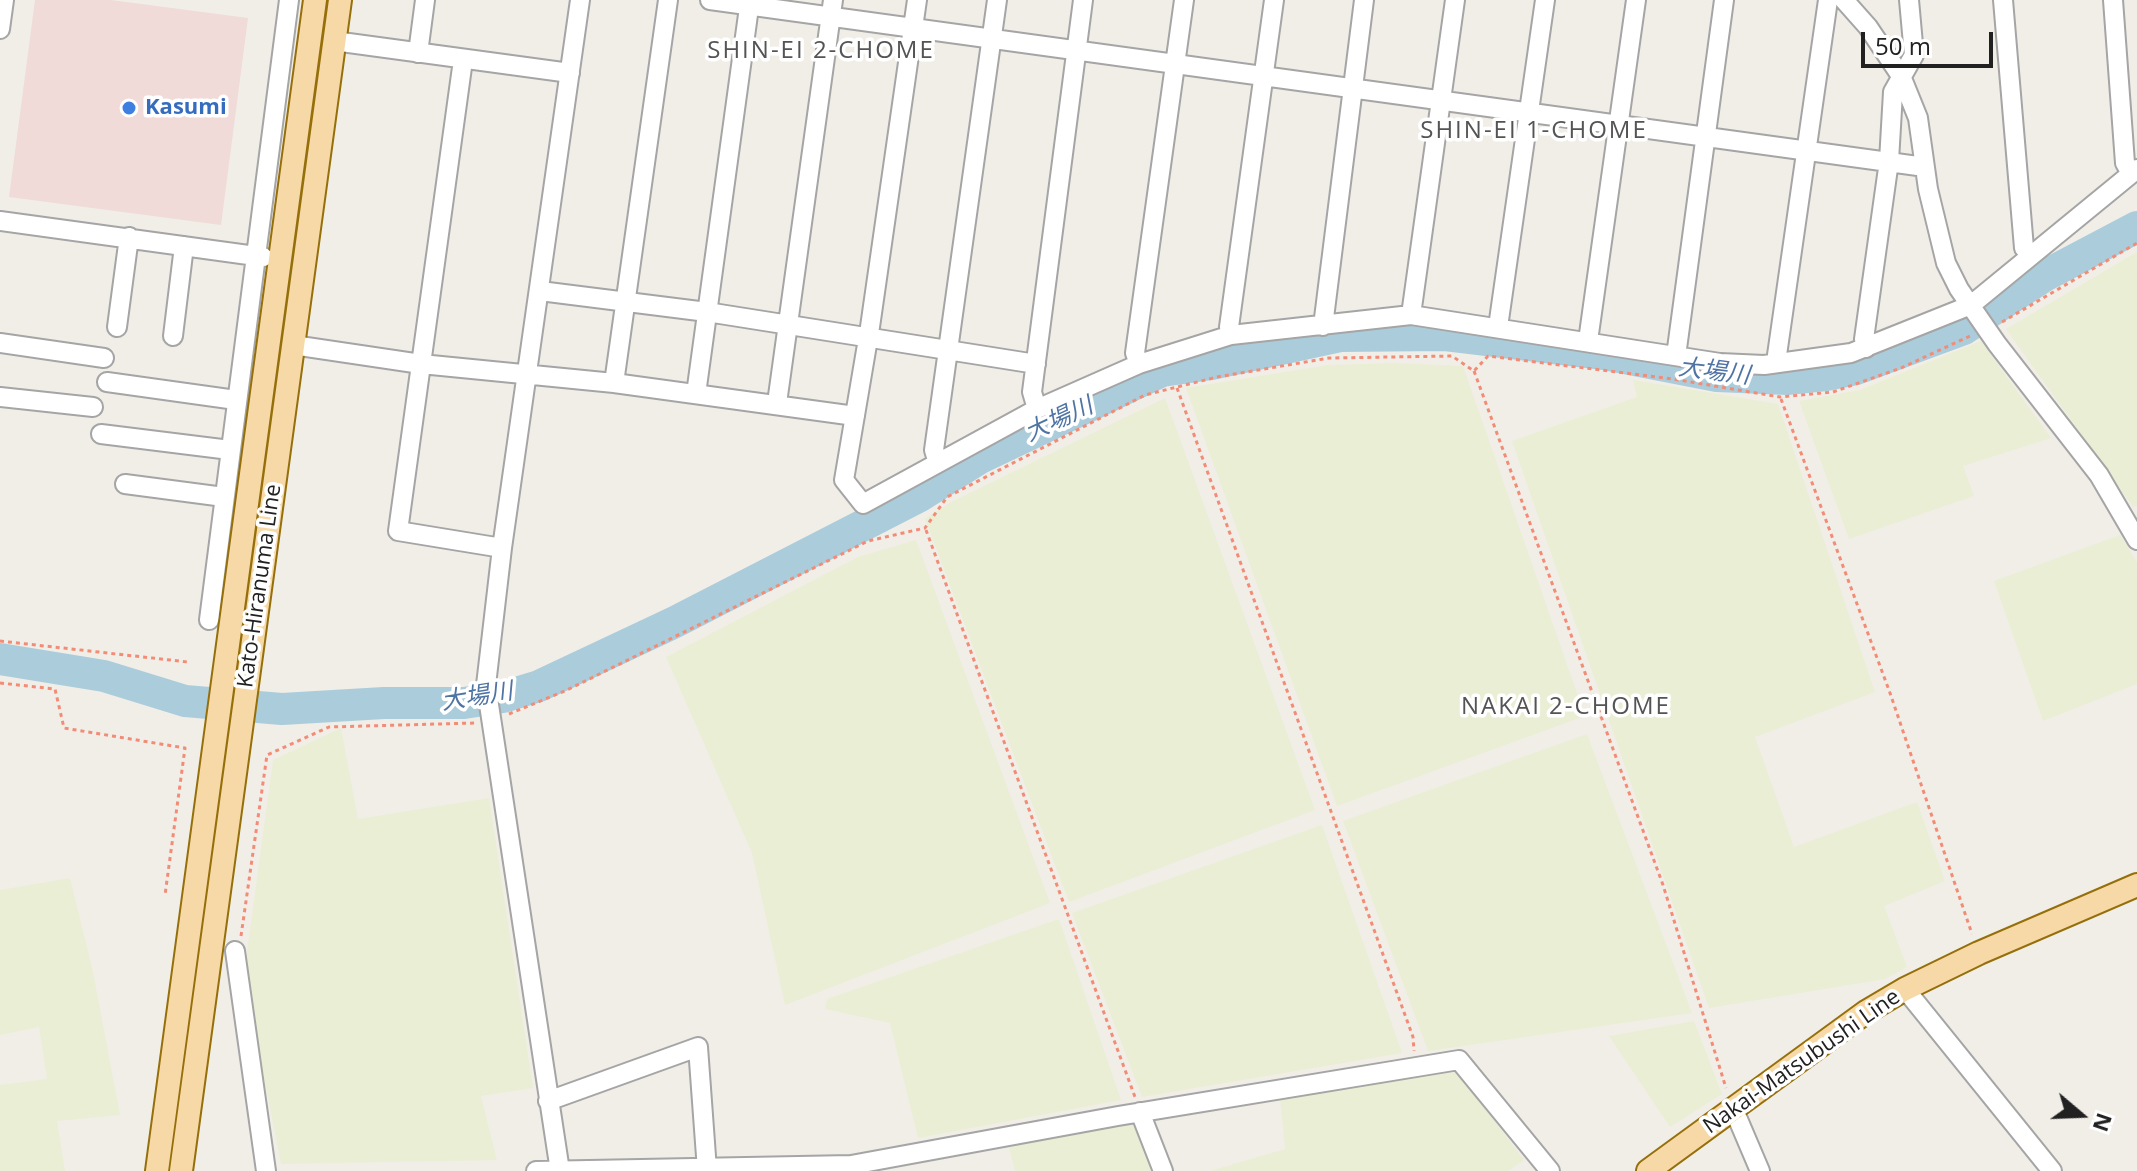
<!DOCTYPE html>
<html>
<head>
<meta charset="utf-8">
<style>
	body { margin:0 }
	#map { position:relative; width:2137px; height:1171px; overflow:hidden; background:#f1eee8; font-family:"Open Sans",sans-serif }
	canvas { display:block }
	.north { position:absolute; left:2041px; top:1075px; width:80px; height:80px; -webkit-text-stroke:6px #fff; paint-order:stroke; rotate:109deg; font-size:22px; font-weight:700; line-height:32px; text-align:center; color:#212121 }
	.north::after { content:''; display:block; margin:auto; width:28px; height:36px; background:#212121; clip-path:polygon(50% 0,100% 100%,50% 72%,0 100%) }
	.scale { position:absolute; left:1861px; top:32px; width:132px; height:36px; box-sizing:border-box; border:4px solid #212121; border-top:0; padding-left:10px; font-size:24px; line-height:28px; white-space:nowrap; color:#212121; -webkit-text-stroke:6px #fff; paint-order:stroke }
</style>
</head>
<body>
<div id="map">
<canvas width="2137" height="1171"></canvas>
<div class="north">N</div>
<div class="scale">50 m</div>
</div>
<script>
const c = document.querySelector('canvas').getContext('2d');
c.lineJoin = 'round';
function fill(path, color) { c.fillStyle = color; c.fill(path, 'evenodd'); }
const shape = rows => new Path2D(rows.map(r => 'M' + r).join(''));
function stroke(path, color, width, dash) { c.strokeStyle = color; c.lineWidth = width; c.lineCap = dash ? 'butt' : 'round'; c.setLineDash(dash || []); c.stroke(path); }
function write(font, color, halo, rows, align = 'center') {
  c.font = font + ' "Open Sans","Noto Sans JP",sans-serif'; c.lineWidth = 7; c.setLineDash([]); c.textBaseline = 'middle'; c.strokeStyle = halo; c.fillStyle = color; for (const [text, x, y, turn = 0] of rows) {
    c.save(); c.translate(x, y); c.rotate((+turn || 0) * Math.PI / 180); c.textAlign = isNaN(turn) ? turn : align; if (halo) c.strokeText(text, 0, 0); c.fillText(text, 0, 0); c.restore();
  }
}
fill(shape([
	[35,0,111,0,248,18,221,225,9,197]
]), '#f0dbd9');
fill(shape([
	[2137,252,2137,506,2133,507,2006,329],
	[1981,341,2051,438,1963,466,1974,496,1849,539,1799,401,1860,390],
	[1395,363,1463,366,1585,716,1337,806,1186,388,1328,365],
	[1633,380,1778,404,1875,692,1755,737,1794,847,1917,802,1945,881,1884,906,1907,967,1885,979,1709,1008,1512,441,1637,397],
	[1165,398,1315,810,1069,902,925,519,949,503],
	[2120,535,2137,562,2137,684,2043,721,1994,581],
	[916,540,1050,903,785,1005,752,853,666,657,858,557],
	[341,728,358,819,489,798,533,1088,481,1096,497,1160,281,1164,244,974,273,760],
	[1587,734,1692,1013,1428,1051,1343,821],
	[1322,825,1402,1053,1142,1097,1072,913],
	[70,878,93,972,120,1115,57,1121,65,1171,0,1171,0,1085,47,1079,39,1027,0,1035,0,890],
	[1059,919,1121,1100,918,1138,890,1023,825,1009,827,999],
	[1694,1021,1722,1094,1670,1127,1609,1036],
	[1457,1072,1524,1160,1508,1171,1210,1171,1285,1149,1280,1097],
	[1138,1122,1156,1171,1015,1171,1008,1144]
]), '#eaeed5');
stroke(shape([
	[0,659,104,676,185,701,282,709,384,703,464,703,503,697,539,686,675,622,920,496,980,458,1162,371,1211,364,1340,336,1445,335,1604,354,1717,376,1787,379,1826,375,1856,369,1964,329,2046,275,2137,227]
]), '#abcddb', 32);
const minor = shape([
	[710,0,1925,167],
	[917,0,870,327,844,480,863,504,1037,409,1139,364,1231,335,1411,315,1720,363,1764,365,1851,353,1971,305,2137,169],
	[1844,0,1868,27,1901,76,1918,118,1928,189,1946,263,1959,289,1997,344,2099,475,2137,540],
	[2003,0,2024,248,2032,255],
	[2113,0,2125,163,2130,172],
	[0,29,4,0],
	[334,41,570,73],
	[418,53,425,0],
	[463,60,398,531,502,548],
	[0,221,263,257],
	[540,291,707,312,1036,364],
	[1411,315,1455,0],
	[1323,326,1364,0],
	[117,327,129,237],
	[1498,327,1545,0],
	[1231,335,1229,327,1274,0],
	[173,336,184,246],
	[1588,341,1636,0],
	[0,343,104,358],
	[293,345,421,364,614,383,855,416],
	[1866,348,1864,339,1889,161,1893,92,1914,55,1909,0],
	[1676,356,1724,0],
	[1776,362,1828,0],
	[1139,364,1135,353,1184,0],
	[107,382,236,400],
	[614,383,668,0],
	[696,394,750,0],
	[0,397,93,407],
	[777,403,833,0],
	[1037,409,1032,392,1083,0],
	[101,434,230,450],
	[938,463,934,450,997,0],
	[125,484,224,497],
	[209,620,289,0],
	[235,951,266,1171],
	[1905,989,2052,1171],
	[548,1101,698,1047,707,1170],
	[1734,1110,1760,1171],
	[1140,1112,1163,1171],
	[536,1171,851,1165,1118,1116,1459,1060,1550,1171],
	[560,1171,486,685,502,548,580,0]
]);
const major = shape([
	[157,1171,315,0],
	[181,1171,340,0],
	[1648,1171,1866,1012,1905,989,1979,953,2137,885]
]);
stroke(minor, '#a5a5a5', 22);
stroke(major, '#956f09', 26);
stroke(shape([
	[2002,322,2137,243],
	[1474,371,1663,885,1726,1088],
	[1177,388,1413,1037,1414,1051],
	[1781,399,1890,693,1972,934],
	[926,530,1135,1097],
	[0,641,188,662],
	[0,683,55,689,64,728,185,748,165,895],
	[509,714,567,690,868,541,925,528,947,497,1145,395,1217,377,1329,358,1452,356,1474,371,1488,356,1673,379,1780,397,1833,392,1901,368,1970,336],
	[241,936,267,755,329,727,475,723]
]), '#f28c77', 3, [4, 4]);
stroke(minor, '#fff', 18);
stroke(major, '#f7d9a7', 22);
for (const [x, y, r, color] of [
	[129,108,8,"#3f7fe0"]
]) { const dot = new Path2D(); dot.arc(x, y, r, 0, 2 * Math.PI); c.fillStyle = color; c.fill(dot); stroke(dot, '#fff', 3); }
write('bold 22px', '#366cbe', '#fff', [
	["Kasumi",145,108]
], 'left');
write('22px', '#212121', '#fff', [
	["Kato-Hiranuma Line",260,586,-82],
	["Nakai-Matsubushi Line",1802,1062,-35]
]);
c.letterSpacing = '2px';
write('24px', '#545454', '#fff', [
	["SHIN-EI 2-CHOME",821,51],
	["SHIN-EI 1-CHOME",1534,131],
	["NAKAI 2-CHOME",1566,707]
]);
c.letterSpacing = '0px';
write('italic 24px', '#4f74a4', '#fff', [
	["大場川",1714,372,7],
	["大場川",1059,420,-25],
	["大場川",477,697,-9]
]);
</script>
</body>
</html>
